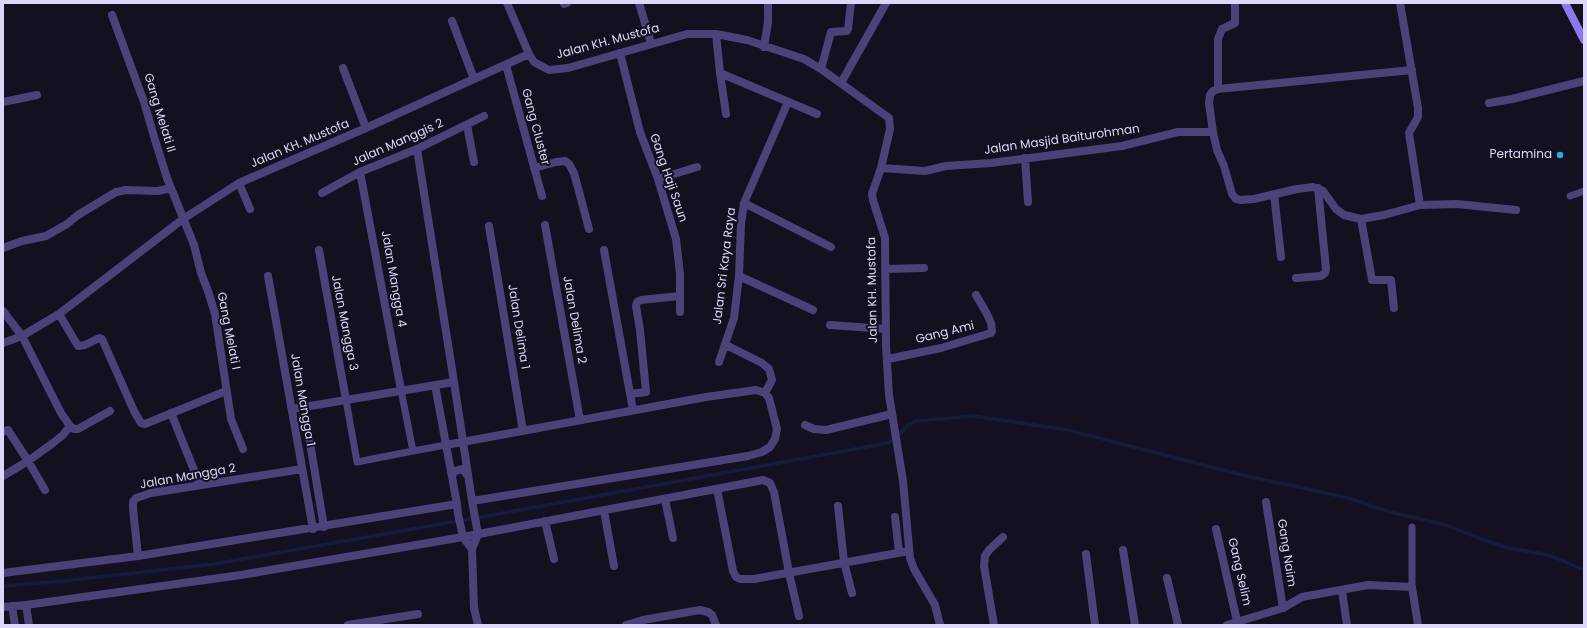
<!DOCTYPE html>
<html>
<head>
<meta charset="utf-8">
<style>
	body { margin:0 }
	#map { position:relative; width:1587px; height:628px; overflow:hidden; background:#151020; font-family:Poppins,sans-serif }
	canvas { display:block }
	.frame { position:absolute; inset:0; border:4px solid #ded6f9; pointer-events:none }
</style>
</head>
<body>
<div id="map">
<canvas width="1587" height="628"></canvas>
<div class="frame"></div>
</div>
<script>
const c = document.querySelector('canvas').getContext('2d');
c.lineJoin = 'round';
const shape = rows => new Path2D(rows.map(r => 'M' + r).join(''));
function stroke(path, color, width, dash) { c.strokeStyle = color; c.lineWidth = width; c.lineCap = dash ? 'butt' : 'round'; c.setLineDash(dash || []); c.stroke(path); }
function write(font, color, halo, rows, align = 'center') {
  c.font = font + ' Poppins,sans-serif'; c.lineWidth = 4; c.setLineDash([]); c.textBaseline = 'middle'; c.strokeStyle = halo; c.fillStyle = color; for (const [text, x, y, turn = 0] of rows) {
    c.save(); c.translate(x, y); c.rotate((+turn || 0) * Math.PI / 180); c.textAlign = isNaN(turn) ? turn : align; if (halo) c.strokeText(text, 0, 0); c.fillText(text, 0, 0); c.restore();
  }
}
stroke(shape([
	[3,586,63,581,214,564,481,517,888,443,900,434,908,425,916,421,973,416,1068,430,1242,475,1349,498,1386,511,1446,525,1481,539,1508,548,1549,555,1584,570]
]), '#121d3e', 3.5);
stroke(shape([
	[1570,196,1584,191],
	[346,400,357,462,413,451,401,390],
	[413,451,446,445],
	[1412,527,1412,587]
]), '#4b4279', 7);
stroke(shape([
	[507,3,529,54,534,62,549,70,568,68,687,34,716,34,747,40,804,59,821,69,889,118,890,129,881,168,872,194,873,200,885,238,886,346,889,395,903,481,910,558,914,569,935,605,940,625],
	[639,3,651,43],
	[1400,3,1418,108,1418,117,1409,133,1420,205],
	[564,4,567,3],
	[112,15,144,102,155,140,167,178,194,245,201,273,208,291,215,314,231,419,243,449],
	[452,21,474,79],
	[716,34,720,73,817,114],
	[764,47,768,22,768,3],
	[620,53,640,132,658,179,676,239,680,274,680,312],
	[506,65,542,196],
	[343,68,366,128],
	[821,69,831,32,847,31,848,29,851,3],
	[720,73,726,114],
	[841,83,886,3],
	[1218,89,1218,39,1222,29,1235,23,1235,3],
	[3,102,37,95],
	[1489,103,1512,99,1584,81],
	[467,125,474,162],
	[1213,132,1209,103,1210,95,1213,91,1218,89,1412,70],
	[1025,158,1028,202],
	[534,168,556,162,565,161,569,164,574,173,589,229],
	[881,168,925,171,946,166,991,163,1122,146,1178,132,1213,132,1217,150,1224,166,1232,194,1236,199,1241,200,1254,199,1297,189,1313,187,1323,191,1336,209,1344,215,1361,219,1384,215,1420,205,1457,204,1516,210],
	[360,172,401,390],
	[658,179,697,167],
	[239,183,250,209],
	[322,193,360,172,417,149,484,116],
	[1274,194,1281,257],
	[744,203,831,247],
	[1361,219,1372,280,1391,280,1394,308],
	[545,225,580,420],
	[489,226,523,431],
	[3,248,22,241,46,236,67,224,78,215,116,192,126,190,158,191,171,188],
	[319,250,346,400],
	[604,250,633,410],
	[885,269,924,268],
	[268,276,313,529],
	[739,276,813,310],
	[1296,278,1321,276,1325,273,1326,269,1318,188],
	[3,311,22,336,61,413,70,426,74,429,78,429,110,411],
	[59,314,78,346,85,345,99,338,102,339,134,411,141,423,145,424,226,391],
	[830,325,886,329],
	[3,343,22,336,59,314,183,219,239,183,366,128,529,54],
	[726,345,762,363,769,369,772,380,765,393],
	[888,359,941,348,991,333,992,331,991,323,987,314,976,295],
	[719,362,734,318,739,276,741,224,744,203,788,102],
	[454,382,472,501,478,534,472,549,474,608,478,625],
	[435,385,457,504,458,514,463,537,472,549],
	[630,394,646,392,640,330,636,306,637,302,641,300,680,296],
	[304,407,324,527],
	[292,409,454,382,417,149],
	[171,413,200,485],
	[805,425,814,429,826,430,892,414],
	[3,432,8,430,28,461,3,476],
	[446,445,706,397,756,390,765,393,769,398,777,429,775,439,770,447,762,452,748,456,472,501],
	[452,476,455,471,463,469,467,475],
	[717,489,733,571,736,577,740,579,754,579,909,551],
	[45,490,28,461,53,443,63,435,70,426],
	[665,499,673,538],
	[1266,502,1283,608],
	[838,506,844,562,852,593],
	[604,511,614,566],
	[895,517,899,552],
	[545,521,554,559],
	[1216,529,1237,621],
	[1123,550,1135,625],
	[1086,554,1095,625],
	[138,556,133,509,133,502,136,498,151,493,302,469],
	[3,573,138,556,457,504],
	[1167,578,1178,625],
	[1342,591,1347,625],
	[26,605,29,625],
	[12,606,15,625],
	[3,607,26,605,241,575,463,537,763,480,770,483,774,492,789,573,799,616],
	[348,625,418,614],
	[626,625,643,620,700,610,708,612,712,615,716,625],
	[994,625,984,566,985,556,989,550,1003,537],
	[1227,625,1283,608,1302,597,1368,585,1412,587,1418,625]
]), '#4b4279', 8);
stroke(shape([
	[1565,3,1584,40]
]), '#8b79ed', 8);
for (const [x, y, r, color] of [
	[1560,155,4,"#1fb1dc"]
]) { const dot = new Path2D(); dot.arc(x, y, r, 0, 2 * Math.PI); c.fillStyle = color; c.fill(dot); stroke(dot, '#151020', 1.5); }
write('12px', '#ded6f9', '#151020', [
	["Jalan KH. Mustofa",608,42,-15],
	["Gang Melati II",159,113,73],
	["Gang Cluster",535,127,75],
	["Jalan Masjid Baiturohman",1062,140,-8],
	["Jalan Manggis 2",398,143,-24],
	["Jalan KH. Mustofa",300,144,-23],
	["Gang Haji Saun",668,178,71],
	["Jalan Sri Kaya Raya",725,266,-83],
	["Jalan Mangga 4",393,279,80],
	["Jalan KH. Mustofa",873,290,-91],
	["Jalan Delima 2",574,320,80],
	["Jalan Mangga 3",344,323,79],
	["Jalan Delima 1",518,327,81],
	["Gang Melati I",228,331,79],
	["Gang Ami",945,333,-14],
	["Jalan Mangga 1",302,400,80],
	["Jalan Mangga 2",188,477,-10],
	["Gang Naim",1286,553,81],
	["Gang Selim",1239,572,77]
]);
write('12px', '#ded6f9', '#151020', [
	["Pertamina",1552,155]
], 'right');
</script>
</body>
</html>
